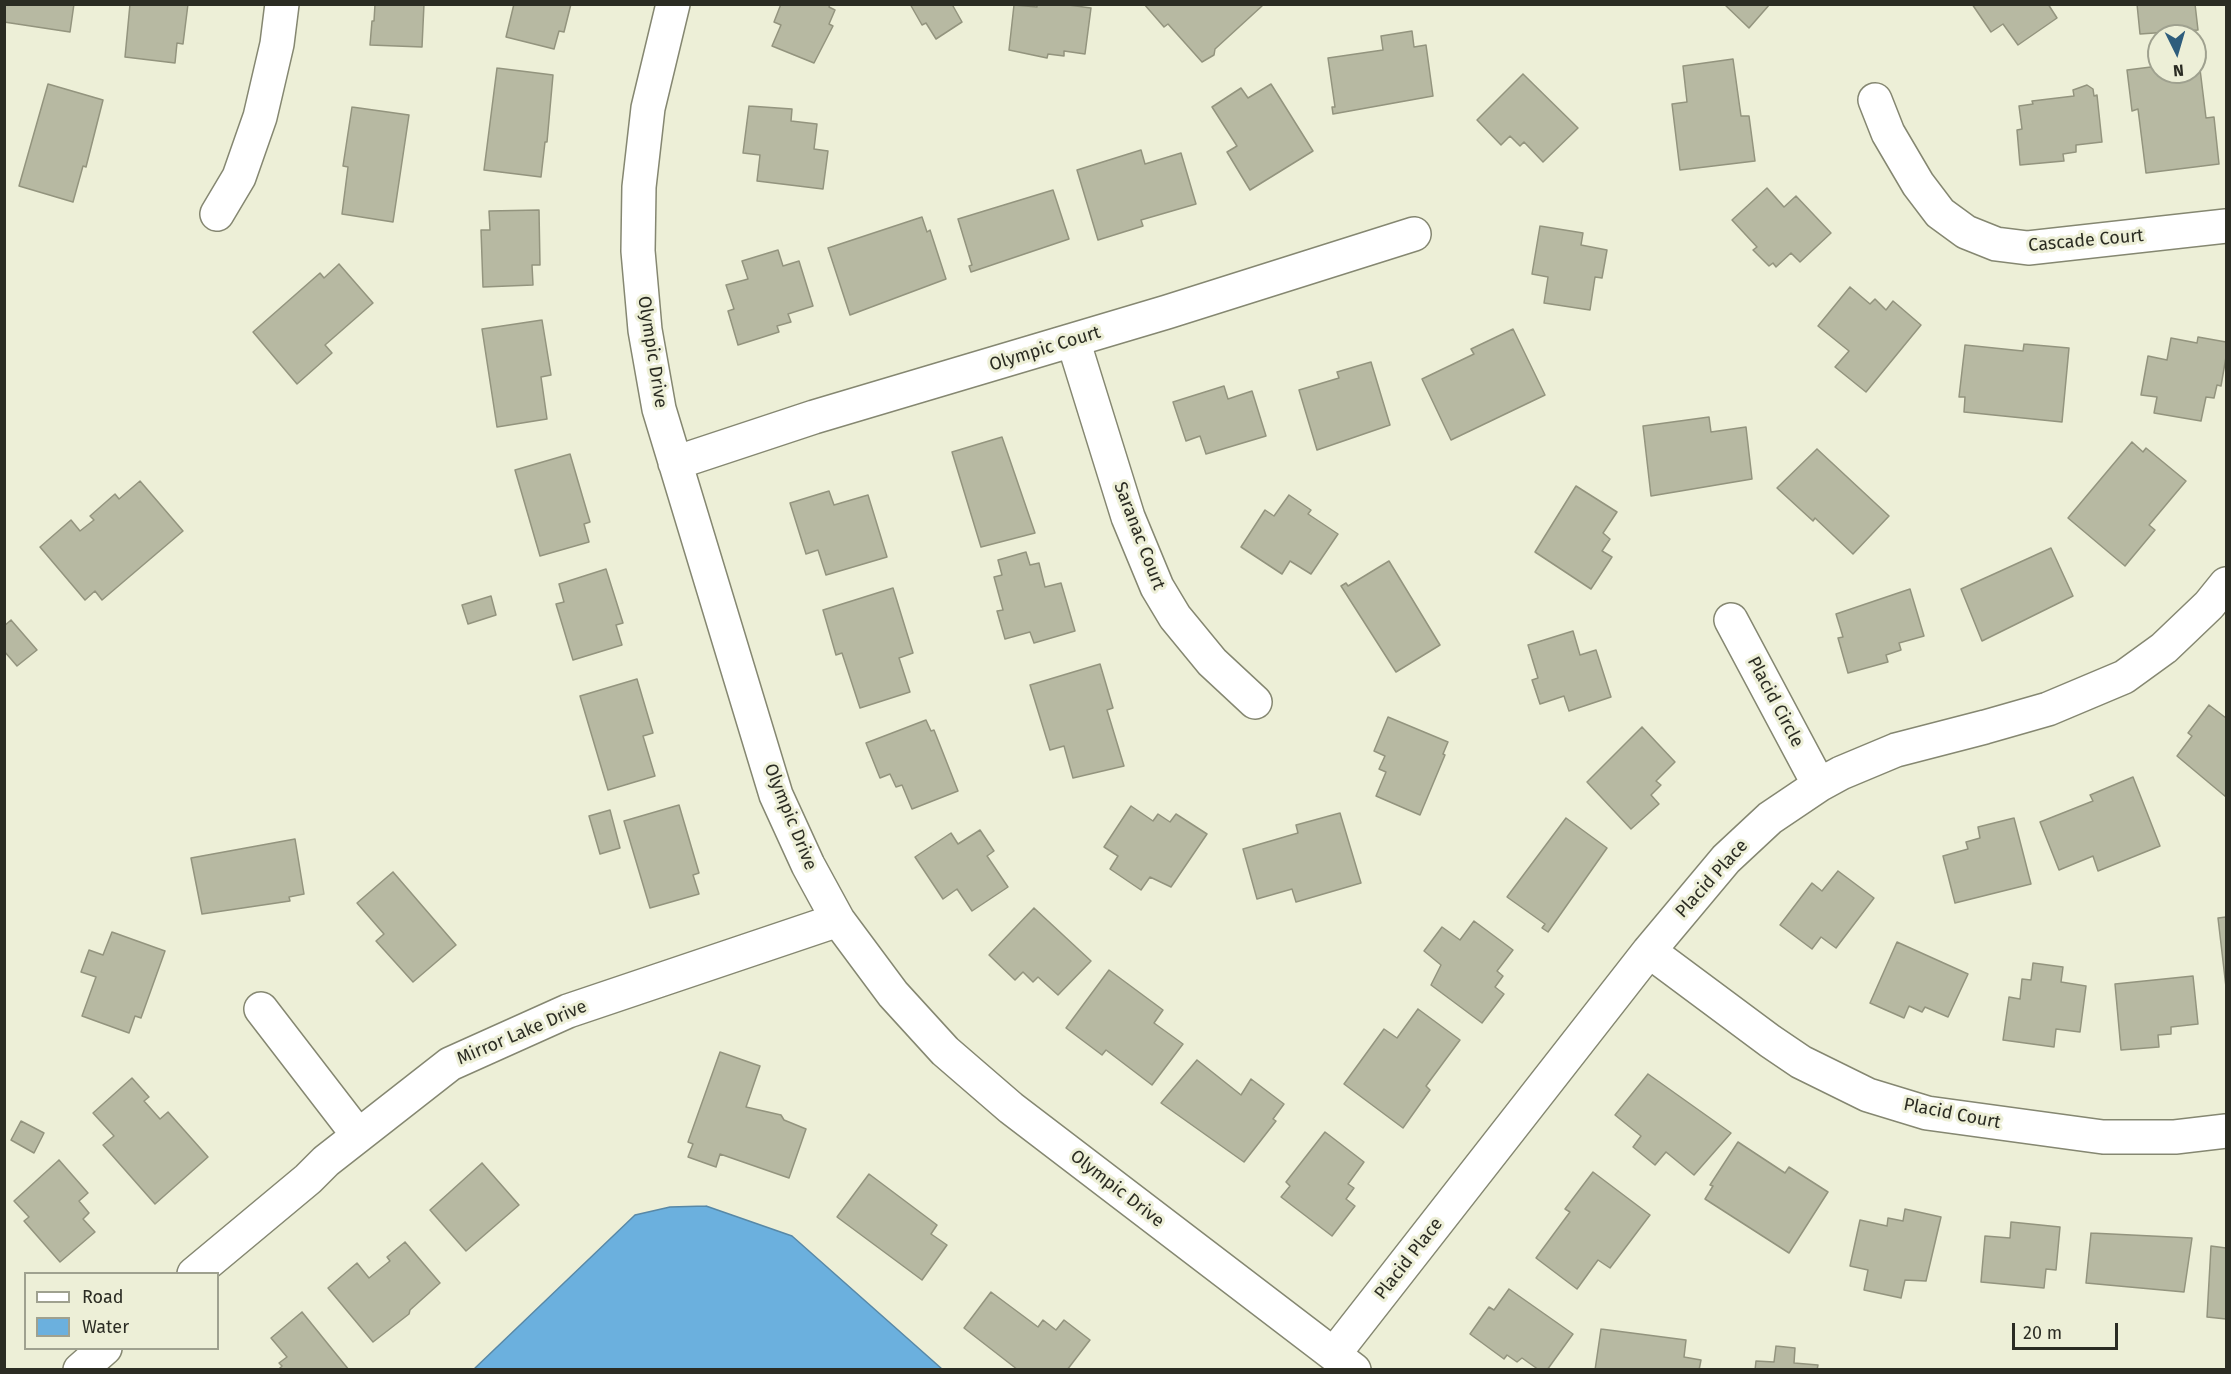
<!DOCTYPE html>
<html>
<head>
<meta charset="utf-8">
<style>
	body { margin:0 }
	#map { position:relative; width:2231px; height:1374px; overflow:hidden; background:#edefd7; font-family:"Fira Sans",sans-serif }
	canvas { display:block }
	.frame { position:absolute; inset:0; border:6px solid #2b2c23; pointer-events:none }
	.legend { position:absolute; left:24px; top:1272px; width:195px; height:78px; box-sizing:border-box; background:#edefd7; border:2px solid #9fa18f; margin:0; padding:8px 10px; list-style:none; font-size:18px; color:#2b2c23 }
	.legend li { display:flex; align-items:center; gap:12px; height:30px }
	.legend b { width:30px; border:2px solid #9fa18f }
	.north { position:absolute; left:2147px; top:24px; width:60px; height:60px; box-sizing:border-box; background:#edefd7; border:2px solid #9fa18f; border-radius:50%; rotate:175deg; font-size:16px; font-weight:700; line-height:24px; text-align:center; color:#2b2c23 }
	.north::after { content:''; display:block; margin:auto; width:21px; height:27px; background:#2e5d7c; clip-path:polygon(50% 0,100% 100%,50% 72%,0 100%) }
	.scale { position:absolute; left:2012px; top:1323px; width:106px; height:27px; box-sizing:border-box; border:3px solid #2b2c23; border-top:0; padding-left:8px; font-size:18px; line-height:21px; white-space:nowrap; color:#2b2c23; -webkit-text-stroke:4px #edefd7; paint-order:stroke }
</style>
</head>
<body>
<div id="map">
<canvas width="2231" height="1374"></canvas>
<div class="frame"></div>
<ul class="legend">
<li><b style="height:8px;background:#fff"></b>Road</li>
<li><b style="height:16px;background:#6bb0de"></b>Water</li>
</ul>
<div class="north">N</div>
<div class="scale">20 m</div>
</div>
<script>
const c = document.querySelector('canvas').getContext('2d');
c.lineJoin = 'round';
function fill(path, color) { c.fillStyle = color; c.fill(path, 'evenodd'); }
const shape = rows => new Path2D(rows.map(r => 'M' + r).join(''));
function stroke(path, color, width, dash) { c.strokeStyle = color; c.lineWidth = width; c.lineCap = dash ? 'butt' : 'round'; c.setLineDash(dash || []); c.stroke(path); }
function write(font, color, halo, rows, align = 'center') {
  c.font = font + ' "Fira Sans",sans-serif'; c.lineWidth = 6; c.setLineDash([]); c.textBaseline = 'middle'; c.strokeStyle = halo; c.fillStyle = color; for (const [text, x, y, turn = 0] of rows) {
    c.save(); c.translate(x, y); c.rotate((+turn || 0) * Math.PI / 180); c.textAlign = isNaN(turn) ? turn : align; if (halo) c.strokeText(text, 0, 0); c.fillText(text, 0, 0); c.restore();
  }
}
const water = shape([
	[706,1206,792,1236,942,1369,474,1369,635,1215,670,1207,706,1206]
]);
fill(water, '#6bb0de');
stroke(water, '#5888a6', 1.5);
const building = shape([
	[4,4,74,4,70,32,4,22,4,4],
	[130,4,188,4,183,44,177,43,175,63,125,57,130,4],
	[375,4,424,4,422,47,370,45,372,21,374,21,375,4],
	[514,4,571,4,564,32,559,31,554,49,506,37,514,4],
	[781,4,830,4,829,7,835,10,829,24,833,26,814,63,772,46,781,25,774,22,781,4],
	[910,4,956,4,953,6,962,22,936,39,926,23,922,25,910,4],
	[1037,4,1061,4,1091,8,1085,54,1064,51,1064,56,1048,54,1047,58,1009,50,1014,5,1037,7,1037,4],
	[1144,4,1261,4,1262,6,1215,49,1214,55,1202,62,1168,24,1164,27,1144,4],
	[1724,4,1770,4,1749,28,1724,4],
	[1972,4,2048,4,2057,18,2018,45,2003,24,1991,32,1972,4],
	[2137,4,2195,4,2198,30,2140,34,2137,4],
	[1412,31,1414,47,1426,45,1433,96,1333,114,1332,107,1335,107,1328,58,1383,50,1381,36,1412,31],
	[1733,59,1741,116,1749,116,1755,161,1680,170,1672,104,1687,102,1683,66,1733,59],
	[2195,61,2199,61,2206,118,2214,117,2219,164,2146,173,2138,109,2132,111,2127,70,2159,66,2159,72,2195,72,2195,61],
	[497,68,553,75,547,142,545,142,541,177,484,170,497,68],
	[1523,74,1578,128,1543,162,1524,142,1520,146,1510,136,1501,145,1477,120,1523,74],
	[48,84,103,100,86,167,83,166,73,202,19,186,48,84],
	[1271,84,1313,151,1250,190,1227,152,1237,146,1212,107,1241,88,1248,98,1271,84],
	[2087,85,2093,89,2094,96,2097,95,2102,142,2076,145,2076,152,2063,154,2064,161,2020,165,2017,130,2022,129,2019,106,2033,104,2032,101,2074,96,2073,90,2087,85],
	[749,106,792,109,791,121,817,124,814,149,828,151,823,189,757,181,760,155,743,153,749,106],
	[352,107,409,115,393,222,342,214,348,167,343,166,352,107],
	[1141,150,1145,164,1181,153,1196,204,1141,220,1143,226,1098,240,1077,170,1141,150],
	[1767,188,1784,207,1796,196,1831,233,1800,262,1791,253,1776,267,1773,263,1769,266,1753,250,1757,247,1732,220,1767,188],
	[1053,190,1069,239,971,272,969,266,972,265,958,219,1053,190],
	[539,210,540,265,532,265,533,285,483,287,481,230,490,230,489,211,539,210],
	[922,217,927,232,930,230,946,279,850,315,828,248,922,217],
	[1540,226,1583,233,1581,245,1607,250,1602,278,1595,277,1590,310,1544,303,1548,277,1532,274,1540,226],
	[778,250,783,266,799,261,813,306,788,314,791,322,777,326,779,332,738,345,728,311,734,309,726,285,748,279,742,261,778,250],
	[339,264,373,303,325,345,332,353,297,384,253,332,320,273,324,278,339,264],
	[1850,287,1870,304,1875,299,1886,310,1893,301,1921,325,1866,392,1835,367,1849,351,1818,326,1850,287],
	[542,320,551,375,541,377,547,419,497,427,482,329,542,320],
	[1513,329,1545,395,1451,440,1422,379,1474,354,1471,349,1513,329],
	[2198,337,2226,342,2226,357,2221,386,2217,385,2214,398,2206,397,2201,421,2154,413,2157,397,2141,395,2148,356,2167,360,2171,338,2197,343,2198,337],
	[2024,344,2069,348,2062,422,1964,412,1965,397,1959,397,1965,345,2023,351,2024,344],
	[1371,362,1390,425,1317,450,1299,390,1339,378,1337,372,1371,362],
	[1224,386,1228,399,1252,391,1266,436,1206,454,1200,436,1186,441,1173,402,1224,386],
	[1709,417,1711,432,1746,427,1752,479,1651,496,1643,426,1709,417],
	[1002,437,1035,533,981,547,952,452,1002,437],
	[2132,442,2143,452,2146,448,2186,481,2149,525,2155,530,2125,566,2068,518,2132,442],
	[1817,449,1889,516,1853,554,1815,518,1813,521,1777,488,1817,449],
	[570,454,590,522,584,524,589,542,540,556,515,470,570,454],
	[140,481,183,531,102,600,95,591,85,600,40,547,71,520,80,531,94,520,90,516,115,494,119,499,140,481],
	[1576,486,1617,512,1603,533,1610,539,1602,551,1612,557,1591,589,1535,552,1576,486],
	[829,491,834,505,868,495,887,557,826,575,818,550,806,554,790,503,829,491],
	[1289,495,1311,510,1308,514,1338,534,1311,574,1290,561,1282,574,1241,547,1265,510,1274,516,1289,495],
	[2051,548,2073,596,1982,641,1961,589,2051,548],
	[1026,552,1030,565,1039,563,1045,587,1061,583,1075,631,1034,643,1030,632,1005,639,997,611,1003,610,994,577,1002,575,998,560,1026,552],
	[1389,561,1440,645,1396,672,1341,586,1346,583,1348,586,1389,561],
	[606,569,623,623,616,625,622,645,573,660,556,604,564,602,559,584,606,569],
	[893,588,913,653,899,658,910,692,860,708,842,653,836,655,823,610,893,588],
	[1910,589,1924,636,1899,643,1901,650,1886,655,1888,662,1848,673,1838,638,1843,637,1836,614,1910,589],
	[491,596,496,615,468,624,462,605,491,596],
	[11,620,37,650,17,666,4,651,4,626,11,620],
	[1573,631,1580,655,1596,650,1611,697,1569,711,1564,696,1540,704,1532,680,1538,678,1528,645,1573,631],
	[1100,664,1113,708,1107,710,1124,766,1073,778,1064,746,1050,750,1030,685,1100,664],
	[637,679,653,733,643,736,655,776,608,790,580,696,637,679],
	[2209,705,2226,718,2226,797,2177,756,2192,736,2188,733,2209,705],
	[1388,717,1448,742,1443,754,1445,755,1420,815,1376,796,1386,772,1379,769,1385,756,1374,751,1388,717],
	[926,720,931,731,934,730,958,791,912,809,902,785,896,787,890,774,880,778,866,743,926,720],
	[1642,727,1675,762,1656,781,1661,785,1651,795,1659,804,1631,829,1587,782,1642,727],
	[2133,777,2160,846,2098,871,2093,856,2059,870,2040,822,2093,801,2090,795,2133,777],
	[679,805,699,873,693,875,699,894,650,908,624,821,679,805],
	[1131,806,1153,821,1158,814,1170,822,1176,814,1207,834,1171,887,1150,877,1141,890,1110,869,1118,856,1104,847,1131,806],
	[610,810,620,848,600,854,589,816,610,810],
	[1340,813,1361,883,1296,902,1292,889,1257,899,1243,849,1298,833,1296,825,1340,813],
	[1566,818,1607,848,1548,932,1542,928,1545,924,1507,897,1566,818],
	[2014,818,2031,884,1955,903,1943,856,1968,849,1966,842,1980,838,1978,827,2014,818],
	[980,830,994,851,987,856,1008,887,972,911,957,889,943,899,915,857,951,833,958,844,980,830],
	[295,839,304,894,289,897,290,901,202,914,191,858,295,839],
	[1838,871,1874,898,1836,948,1821,937,1812,949,1780,925,1812,883,1822,891,1838,871],
	[393,872,456,945,413,982,376,941,384,934,357,903,393,872],
	[1034,908,1091,961,1058,995,1038,977,1033,982,1023,972,1015,980,989,955,1034,908],
	[2226,917,2226,987,2218,918,2226,917],
	[1474,921,1513,950,1497,971,1503,976,1495,987,1504,994,1482,1023,1431,985,1441,965,1424,951,1442,927,1460,940,1474,921],
	[112,932,165,951,141,1018,135,1016,129,1033,82,1016,96,977,81,972,89,950,103,955,112,932],
	[1897,942,1968,974,1948,1017,1925,1007,1922,1012,1909,1006,1904,1018,1870,1003,1897,942],
	[2033,963,2063,967,2061,982,2086,986,2080,1032,2056,1029,2054,1047,2003,1040,2009,997,2020,999,2022,979,2031,980,2033,963],
	[1109,970,1163,1010,1154,1023,1183,1044,1152,1085,1106,1050,1102,1055,1066,1028,1109,970],
	[2193,976,2198,1024,2171,1027,2171,1034,2158,1035,2159,1047,2121,1050,2115,984,2193,976],
	[1418,1009,1460,1040,1426,1086,1430,1090,1403,1128,1344,1084,1384,1029,1397,1038,1418,1009],
	[720,1052,760,1066,746,1107,781,1115,784,1120,806,1129,789,1178,720,1154,716,1167,688,1157,693,1144,688,1142,720,1052],
	[1197,1060,1241,1095,1251,1079,1284,1104,1273,1119,1276,1121,1244,1162,1161,1103,1197,1060],
	[1648,1074,1731,1133,1694,1175,1666,1152,1655,1165,1633,1147,1641,1136,1615,1115,1648,1074],
	[132,1078,149,1097,144,1101,160,1119,168,1112,208,1157,155,1204,103,1145,114,1136,93,1113,132,1078],
	[21,1121,44,1133,34,1153,11,1140,21,1121],
	[1325,1132,1364,1162,1348,1184,1354,1188,1346,1199,1355,1206,1332,1236,1281,1197,1290,1186,1286,1182,1325,1132],
	[1738,1142,1785,1173,1789,1167,1828,1192,1789,1253,1705,1199,1713,1186,1710,1185,1738,1142],
	[59,1160,88,1193,79,1201,89,1213,83,1219,95,1232,60,1262,24,1221,29,1217,14,1201,59,1160],
	[482,1163,519,1205,466,1251,430,1210,482,1163],
	[1593,1172,1650,1215,1610,1268,1598,1260,1577,1289,1536,1258,1570,1212,1565,1209,1593,1172],
	[869,1174,937,1225,931,1234,947,1245,922,1280,837,1217,869,1174],
	[1905,1209,1941,1217,1926,1281,1905,1280,1901,1298,1864,1290,1868,1270,1850,1266,1860,1220,1887,1226,1888,1218,1903,1221,1905,1209],
	[2011,1222,2060,1227,2056,1270,2046,1269,2044,1288,1981,1282,1985,1236,2010,1238,2011,1222],
	[2091,1233,2192,1238,2184,1292,2086,1283,2091,1233],
	[405,1242,440,1283,410,1310,409,1314,373,1342,328,1288,357,1263,369,1278,390,1261,387,1257,405,1242],
	[2211,1246,2226,1248,2226,1319,2207,1317,2211,1246],
	[1509,1289,1573,1334,1547,1370,1539,1370,1522,1358,1517,1362,1507,1355,1504,1359,1470,1334,1489,1307,1494,1310,1509,1289],
	[991,1292,1038,1327,1043,1320,1056,1330,1064,1320,1090,1340,1067,1370,1018,1370,964,1328,991,1292],
	[302,1312,349,1370,278,1370,282,1366,279,1363,287,1357,271,1338,302,1312],
	[1601,1329,1686,1340,1684,1357,1701,1360,1699,1370,1595,1370,1601,1329],
	[1776,1346,1795,1348,1794,1363,1818,1365,1817,1370,1755,1370,1756,1361,1774,1362,1776,1346]
]);
fill(building, '#b7b9a2');
stroke(building, '#93947e', 1.5);
const minor = shape([
	[673,4,648,108,639,187,638,251,645,330,659,409,776,795,808,865,838,920,893,994,945,1051,1011,1108,1354,1370],
	[1875,100,1888,133,1918,184,1940,213,1966,232,1996,244,2028,248,2226,226],
	[217,214,239,177,260,117,277,44,282,4],
	[1073,340,1128,517,1157,587,1175,617,1212,662,1255,702],
	[675,463,814,417,1167,312,1414,234],
	[1731,620,1819,785],
	[1649,951,1770,1041,1801,1062,1868,1095,1927,1113,2103,1137,2175,1137,2226,1131],
	[261,1009,358,1135],
	[194,1274,308,1179,326,1161,450,1064,568,1011,838,920],
	[1334,1354,1649,951,1726,859,1770,818,1819,785,1841,773,1896,750,1985,727,2048,709,2124,677,2164,648,2209,605,2226,584],
	[80,1370,105,1348]
]);
stroke(minor, '#858771', 36);
stroke(minor, '#fff', 33);
write('18px', '#2b2c23', '#edefd7', [
	["Cascade Court",2086,241,-5],
	["Olympic Court",1045,349,-17],
	["Olympic Drive",652,352,81],
	["Saranac Court",1139,536,69],
	["Placid Circle",1775,702,62],
	["Olympic Drive",790,817,68],
	["Placid Place",1712,879,-48],
	["Mirror Lake Drive",522,1033,-23],
	["Placid Court",1952,1114,11],
	["Olympic Drive",1117,1189,38],
	["Placid Place",1409,1259,-52]
]);
</script>
</body>
</html>
